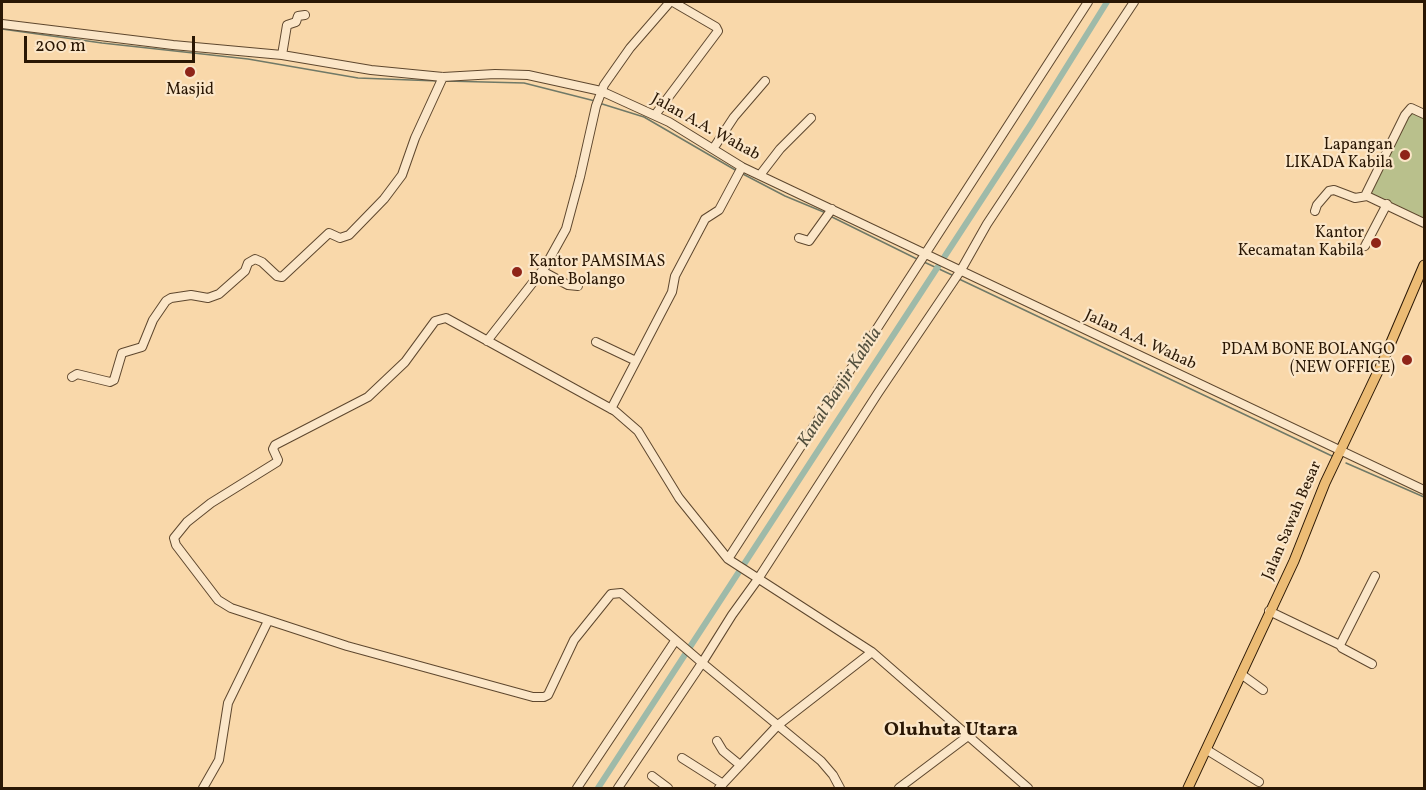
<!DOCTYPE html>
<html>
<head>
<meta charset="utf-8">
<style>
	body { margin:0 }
	#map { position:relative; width:1426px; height:790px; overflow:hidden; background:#f9d8aa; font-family:Vollkorn,serif }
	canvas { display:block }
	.frame { position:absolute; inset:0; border:3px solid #2a1704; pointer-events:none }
	.scale { position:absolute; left:24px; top:36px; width:171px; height:27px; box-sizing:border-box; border:3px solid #2a1704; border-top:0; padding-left:8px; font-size:18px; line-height:21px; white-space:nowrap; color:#2a1704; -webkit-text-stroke:4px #fbe6c8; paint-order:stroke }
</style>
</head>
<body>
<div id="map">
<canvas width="1426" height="790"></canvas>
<div class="frame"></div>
<div class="scale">200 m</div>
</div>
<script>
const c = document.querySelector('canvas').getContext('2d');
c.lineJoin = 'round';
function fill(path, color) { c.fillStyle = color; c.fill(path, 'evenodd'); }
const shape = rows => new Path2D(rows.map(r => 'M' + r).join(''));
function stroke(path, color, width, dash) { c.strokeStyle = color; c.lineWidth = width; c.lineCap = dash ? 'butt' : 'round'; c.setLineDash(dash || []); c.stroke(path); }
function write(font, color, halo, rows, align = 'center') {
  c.font = font + ' Vollkorn,serif'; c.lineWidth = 4.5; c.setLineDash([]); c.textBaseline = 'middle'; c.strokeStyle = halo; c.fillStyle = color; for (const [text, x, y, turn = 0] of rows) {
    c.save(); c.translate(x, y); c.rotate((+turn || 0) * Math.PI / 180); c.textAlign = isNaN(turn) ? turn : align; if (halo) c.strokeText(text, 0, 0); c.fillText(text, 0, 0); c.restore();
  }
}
fill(shape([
	[1407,109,1424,117,1424,221,1366,192]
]), '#b9c08c');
stroke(shape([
	[2,29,102,43,248,59,358,78,438,81],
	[446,81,524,83,595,101],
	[599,103,644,117,737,171],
	[741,173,785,196,826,213],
	[830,216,917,259],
	[924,262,952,275],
	[959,279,1332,456],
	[1346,463,1424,497]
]), '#707967', 1.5);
stroke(shape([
	[598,788,1031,124,1107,2]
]), '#9ebaa9', 6);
const minor = shape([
	[2,24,173,45,282,55,371,70,443,77,495,74,528,75,601,91,669,122,742,167,1424,490],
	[282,55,287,25,296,22,298,16,305,15],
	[655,115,718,31,716,27,673,2],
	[713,149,734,117,765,81],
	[760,175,780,149,811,118],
	[1365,196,1405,115,1411,108,1424,114],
	[1315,211,1317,205,1329,191,1334,190,1355,198,1367,196,1424,223],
	[799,238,809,241,832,209],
	[1365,246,1387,204],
	[542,271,568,285,578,286],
	[487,341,545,267,566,229,580,177,596,106,604,85,630,48,670,2],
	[596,342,636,361],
	[72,377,77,374,110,382,114,380,122,353,142,347,153,320,166,301,171,298,191,295,208,298,219,294,245,271,248,263,255,259,262,262,277,276,282,277,329,233,340,238,349,235,384,199,402,175,415,138,443,77],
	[611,409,672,292,675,276,703,223,705,219,719,210,742,167],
	[728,559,1088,2],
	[1269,611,1340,645,1375,576],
	[1340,645,1342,648,1372,664],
	[1241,674,1263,690],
	[717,741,723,751,740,765],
	[1207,750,1259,782],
	[682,758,723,784],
	[652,776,668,788],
	[203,788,219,760,228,703,268,621],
	[577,788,675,641],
	[618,788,702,663,732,615,758,579,878,393,961,270,987,224,1134,2],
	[719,788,778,725,872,652],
	[840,788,833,775,821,761,700,661,621,593,611,594,574,640,548,695,544,697,533,697,347,646,231,608,218,600,176,545,174,538,187,522,211,503,277,462,278,460,273,449,275,445,368,397,405,362,435,321,446,318,615,411,638,431,679,498,728,559,872,652,1028,788],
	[899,788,968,736]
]);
const major = shape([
	[1188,788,1294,561,1325,483,1383,361,1424,265]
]);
stroke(minor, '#5e472e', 10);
stroke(major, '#2a1704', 11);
stroke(minor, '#fbe6c8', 8);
stroke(major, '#ecbc75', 9);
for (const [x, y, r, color] of [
	[190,72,6,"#8f2418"],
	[1405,155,6,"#8f2418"],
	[1376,243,6,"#8f2418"],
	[517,272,6,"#8f2418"],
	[1407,360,6,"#8f2418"]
]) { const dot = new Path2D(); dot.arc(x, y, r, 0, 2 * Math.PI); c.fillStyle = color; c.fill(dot); stroke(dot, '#fbe6c8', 2); }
write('16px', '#2a1704', '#fbe6c8', [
	["Masjid",190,91,"center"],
	["Lapangan",1393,146],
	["LIKADA Kabila",1393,164],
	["Kantor",1364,234],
	["Kecamatan Kabila",1364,252],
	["Kantor PAMSIMAS",529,263,"left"],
	["Bone Bolango",529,281,"left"],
	["PDAM BONE BOLANGO",1395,351],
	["(NEW OFFICE)",1395,369]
], 'right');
write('16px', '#2a1704', '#fbe6c8', [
	["Jalan A.A. Wahab",705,128,29],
	["Jalan A.A. Wahab",1140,341,25],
	["Jalan Sawah Besar",1293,521,-67]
]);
write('italic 18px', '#53503e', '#fbe6c8', [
	["Kanal Banjir Kabila",841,388,-57]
]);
write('bold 20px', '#2a1704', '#fbe6c8', [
	["Oluhuta Utara",951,731]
]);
</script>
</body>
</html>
